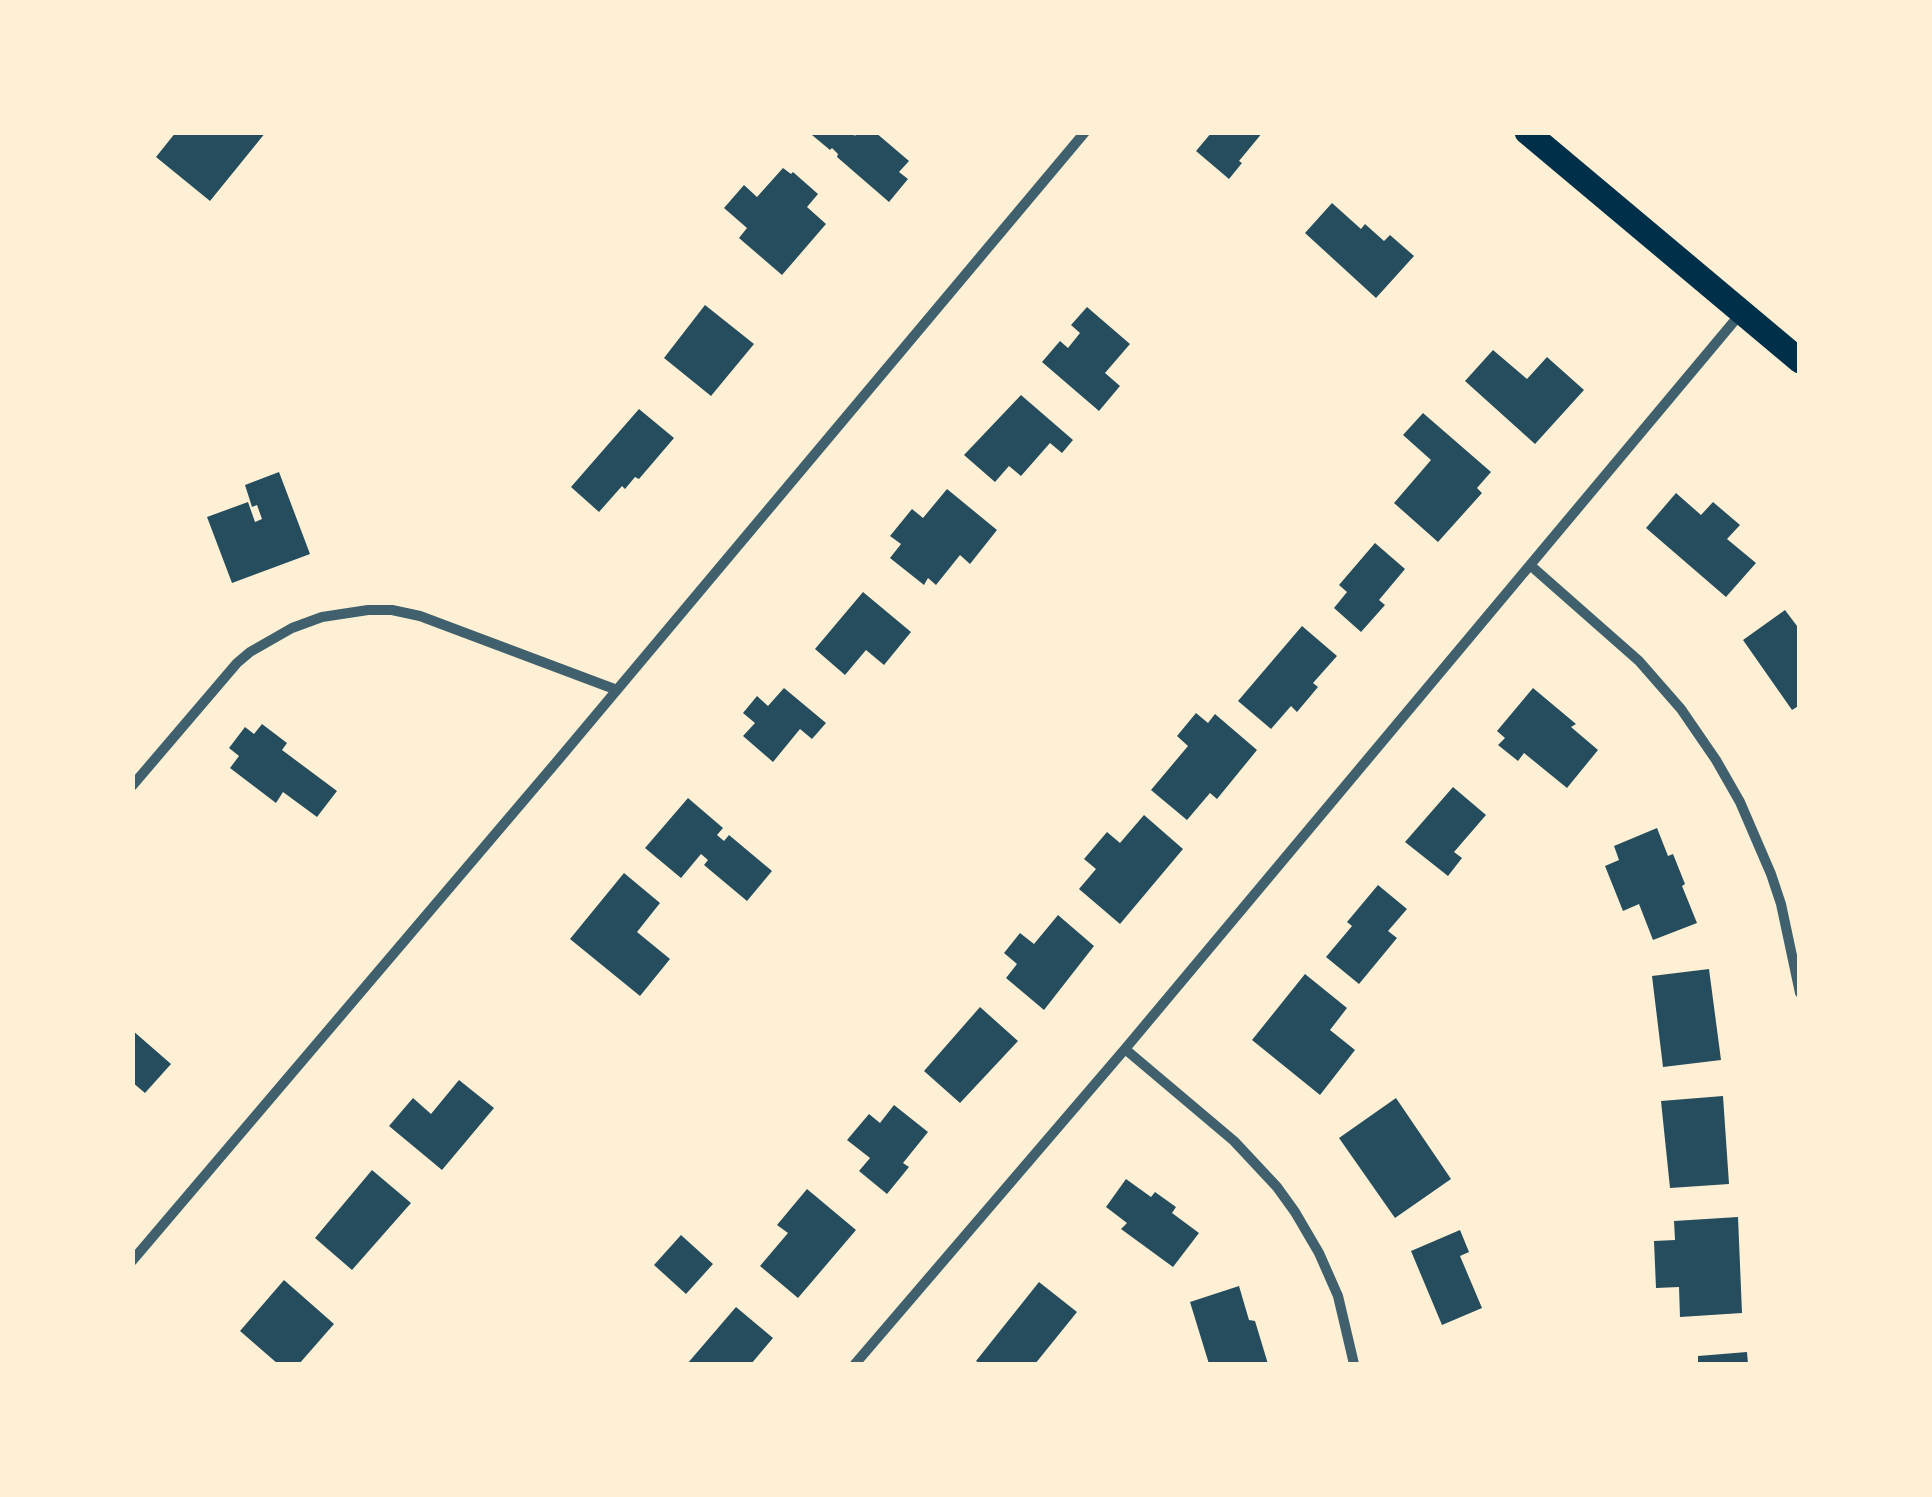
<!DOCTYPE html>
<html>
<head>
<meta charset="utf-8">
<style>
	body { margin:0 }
	#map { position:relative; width:1932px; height:1497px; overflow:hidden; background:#fdf0d5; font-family:Rubik,sans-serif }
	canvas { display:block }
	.frame { position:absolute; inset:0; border:135px solid #fdf0d5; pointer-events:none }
</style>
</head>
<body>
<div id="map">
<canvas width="1932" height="1497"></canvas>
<div class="frame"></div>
</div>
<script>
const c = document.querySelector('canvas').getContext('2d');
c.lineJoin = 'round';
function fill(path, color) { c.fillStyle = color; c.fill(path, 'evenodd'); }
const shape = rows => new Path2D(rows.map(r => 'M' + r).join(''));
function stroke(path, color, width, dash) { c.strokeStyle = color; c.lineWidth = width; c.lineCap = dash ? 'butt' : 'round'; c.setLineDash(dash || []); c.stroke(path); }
fill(shape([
	[176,132,199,132,202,135,204,132,266,132,210,201,156,157],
	[814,132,851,132,855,136,857,132,875,132,909,161,899,172,908,179,889,202,837,157,838,154,832,148,830,150,812,135],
	[1212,132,1263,132,1239,161,1242,163,1229,179,1196,151],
	[783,168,791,174,793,172,818,194,807,207,826,224,782,275,739,238,747,228,724,208,744,185,757,197],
	[1332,203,1361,229,1365,224,1384,241,1390,235,1414,256,1376,298,1305,233],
	[705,305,754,344,711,396,664,358],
	[1087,307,1130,344,1105,373,1120,386,1099,411,1042,362,1060,341,1068,348,1080,333,1071,325],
	[1493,350,1527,379,1547,357,1584,390,1535,444,1465,381],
	[1021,395,1073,440,1062,453,1050,443,1021,476,1009,466,995,482,964,455],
	[639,409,674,438,639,479,635,477,625,489,622,486,599,512,571,487],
	[1423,413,1491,472,1477,488,1482,493,1438,542,1394,503,1431,460,1403,435],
	[279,472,310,554,232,583,207,517,248,502,255,522,262,519,257,505,252,507,245,485],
	[947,489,997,530,970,564,960,555,936,585,928,578,924,585,890,558,901,544,890,536,912,509,923,518],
	[1676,493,1701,515,1713,502,1740,525,1727,539,1756,563,1726,597,1646,528],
	[1375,543,1405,569,1379,600,1385,605,1361,632,1334,608,1347,592,1339,585],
	[863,592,911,632,884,665,866,650,845,675,815,649],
	[1785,610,1800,630,1800,705,1792,710,1743,640],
	[1302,626,1337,656,1313,683,1318,687,1297,712,1291,706,1271,729,1238,701],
	[784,688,826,723,812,739,800,729,773,762,743,736,755,723,743,713,757,696,768,706],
	[1533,688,1576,724,1571,727,1598,750,1567,788,1524,753,1518,761,1498,745,1505,738,1497,731],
	[1196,713,1208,723,1215,714,1257,750,1217,799,1210,793,1187,820,1151,790,1188,746,1177,736],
	[262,724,287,743,282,750,337,791,317,817,283,792,276,803,230,768,239,756,229,748,245,727,254,734],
	[1453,787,1486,815,1454,852,1462,858,1448,876,1405,842],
	[688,798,723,828,717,835,724,841,729,835,772,871,747,901,704,865,708,860,701,854,681,878,645,848],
	[1144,815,1183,849,1120,924,1079,889,1096,869,1084,859,1107,832,1120,843],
	[1657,828,1668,856,1673,854,1685,884,1682,886,1697,923,1653,940,1639,904,1623,911,1605,866,1619,860,1614,846],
	[624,873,660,903,637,932,670,959,640,996,570,939],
	[1378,885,1407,909,1388,931,1397,938,1359,984,1326,957,1352,926,1347,922],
	[1058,915,1094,946,1044,1010,1006,978,1017,964,1004,953,1020,933,1034,944],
	[1709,969,1721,1060,1663,1067,1652,976],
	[1305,974,1347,1008,1330,1030,1355,1050,1320,1095,1252,1040],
	[980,1007,1018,1041,960,1103,924,1071],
	[132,1030,171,1064,145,1093,132,1082],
	[459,1080,494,1108,442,1170,389,1126,413,1098,431,1114],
	[1723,1096,1729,1184,1670,1188,1661,1101],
	[1396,1098,1451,1179,1395,1218,1339,1138],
	[894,1105,928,1132,903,1163,909,1167,887,1194,859,1171,870,1158,847,1140,869,1114,880,1123],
	[372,1170,411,1203,352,1270,315,1238],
	[1126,1179,1151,1197,1155,1192,1176,1207,1172,1213,1199,1233,1173,1267,1121,1229,1127,1223,1106,1207],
	[807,1189,856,1230,798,1298,760,1266,788,1233,777,1225],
	[1738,1217,1742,1313,1680,1317,1679,1287,1656,1288,1654,1241,1675,1240,1674,1221],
	[1460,1230,1469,1252,1460,1256,1482,1308,1442,1325,1411,1251],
	[681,1235,713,1264,686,1294,654,1265],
	[284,1280,334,1324,299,1364,278,1364,240,1331],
	[1039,1282,1077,1312,1035,1364,981,1364,976,1361],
	[1239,1286,1249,1320,1255,1321,1268,1364,1209,1364,1190,1302],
	[736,1307,773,1338,751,1364,687,1364],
	[1747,1352,1748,1364,1698,1364,1698,1356]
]), '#264d5e');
stroke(shape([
	[1530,565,1639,661,1681,709,1716,760,1740,802,1771,874,1781,904,1800,993],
	[132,786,237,663,250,652,292,628,322,617,368,610,392,610,420,616,617,690],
	[1125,1049,1234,1141,1277,1187,1295,1212,1319,1253,1338,1296,1354,1364],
	[132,1261,559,759,1085,132],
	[855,1364,1125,1049,1741,313]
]), '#3f606c', 10);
stroke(shape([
	[1527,132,1800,361]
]), '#003049', 25);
</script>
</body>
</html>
